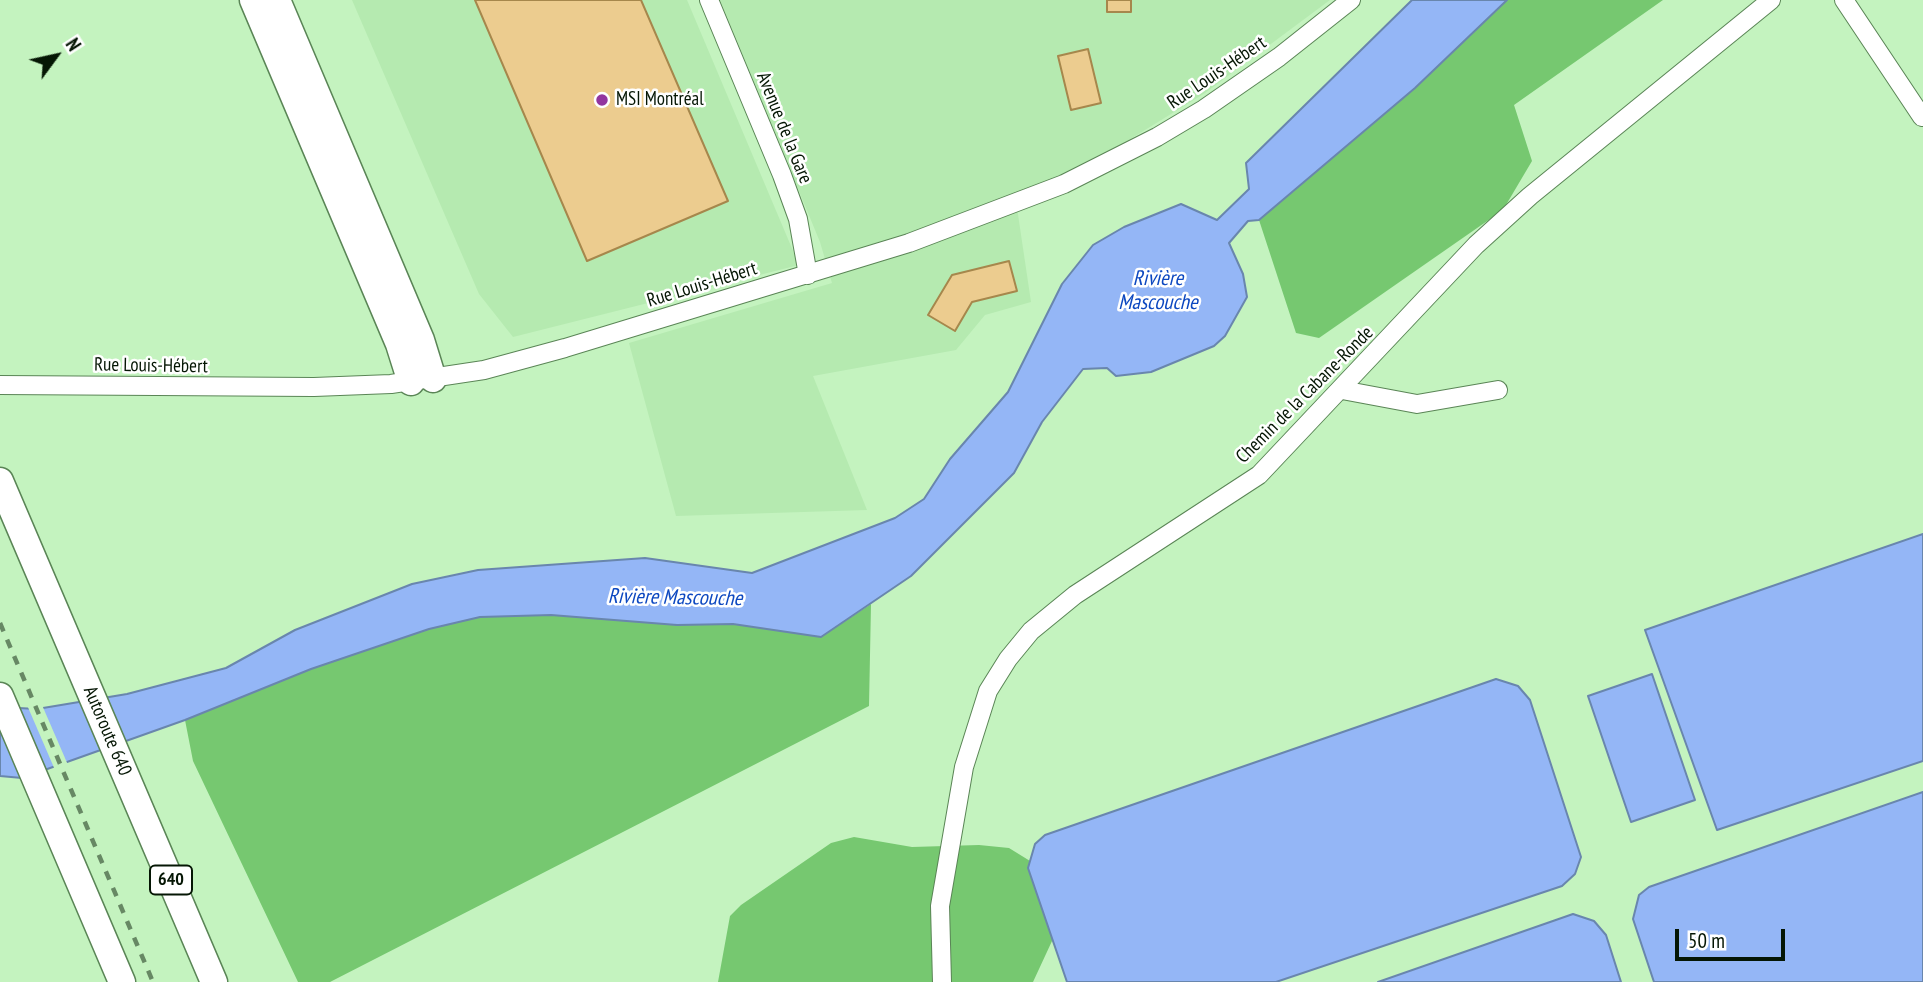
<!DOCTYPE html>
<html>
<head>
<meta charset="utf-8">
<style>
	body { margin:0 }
	#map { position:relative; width:1923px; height:982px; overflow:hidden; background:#c4f3bf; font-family:"PT Sans Narrow",sans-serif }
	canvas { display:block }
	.north { position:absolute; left:21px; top:21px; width:70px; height:70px; -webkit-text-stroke:5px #fff; paint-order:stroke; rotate:57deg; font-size:19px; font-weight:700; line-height:28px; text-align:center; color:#051604 }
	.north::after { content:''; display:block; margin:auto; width:24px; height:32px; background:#051604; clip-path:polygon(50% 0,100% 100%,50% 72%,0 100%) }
	.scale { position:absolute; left:1675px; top:929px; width:110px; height:32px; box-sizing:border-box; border:4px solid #051604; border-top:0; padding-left:9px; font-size:21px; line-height:24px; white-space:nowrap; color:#051604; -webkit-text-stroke:5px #fff; paint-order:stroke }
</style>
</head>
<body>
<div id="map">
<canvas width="1923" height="982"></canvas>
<div class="north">N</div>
<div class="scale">50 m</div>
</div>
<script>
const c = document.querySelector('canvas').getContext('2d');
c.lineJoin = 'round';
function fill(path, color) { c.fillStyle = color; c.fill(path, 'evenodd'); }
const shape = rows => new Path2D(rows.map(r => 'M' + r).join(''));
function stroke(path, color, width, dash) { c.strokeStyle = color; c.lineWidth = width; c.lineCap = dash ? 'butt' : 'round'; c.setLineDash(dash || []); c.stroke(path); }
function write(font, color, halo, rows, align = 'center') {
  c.font = font + ' "PT Sans Narrow",sans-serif'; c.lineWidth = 5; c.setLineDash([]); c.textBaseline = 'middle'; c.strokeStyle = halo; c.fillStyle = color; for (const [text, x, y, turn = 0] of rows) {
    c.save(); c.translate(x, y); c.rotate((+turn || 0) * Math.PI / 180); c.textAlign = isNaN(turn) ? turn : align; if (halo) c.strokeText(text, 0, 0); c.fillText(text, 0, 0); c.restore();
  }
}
fill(shape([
	[352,0,687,0,799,265,513,337,479,294],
	[720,0,1330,0,1205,93,1119,146,1016,201,1031,302,985,315,956,350,813,376,867,510,676,516,629,343,832,283,820,242]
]), '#b5eab0');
fill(shape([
	[1507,0,1663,0,1514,105,1532,161,1503,210,1319,338,1296,333,1259,220,1415,88],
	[871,604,869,706,330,982,298,982,193,761,185,720,311,669,429,629,480,617,551,615,677,625,733,624,821,637],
	[854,837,912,847,979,845,1009,848,1043,869,1052,885,1052,941,1033,982,718,982,730,916,741,905,831,843]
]), '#76c870');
const water = shape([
	[1412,0,1507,0,1415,88,1259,220,1248,221,1229,243,1243,274,1247,297,1225,336,1214,346,1151,372,1116,376,1107,368,1083,369,1042,422,1014,473,911,576,821,637,733,624,677,625,551,615,480,617,429,629,311,669,185,720,22,778,0,776,0,707,37,709,127,694,226,668,295,630,412,584,478,570,645,558,752,573,895,518,924,499,950,459,1008,392,1062,284,1093,245,1124,227,1181,204,1217,220,1249,189,1246,163,1412,0],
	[1923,534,1923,761,1717,830,1645,630,1923,534],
	[1652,674,1695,800,1631,822,1588,696,1652,674],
	[1496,679,1518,686,1530,700,1581,857,1575,874,1562,886,1276,982,1067,982,1028,868,1035,844,1045,835,1496,679],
	[1923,792,1923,982,1654,982,1633,919,1639,895,1649,887,1923,792],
	[1573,914,1594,921,1606,935,1621,982,1378,982,1573,914]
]);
fill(water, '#94b6f6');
stroke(water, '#6986ad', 2);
fill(shape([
	[27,705,42,705,68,765,55,770]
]), '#c4f3bf');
const building = shape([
	[475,0,641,0,728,201,587,261,475,0],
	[1107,0,1131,0,1131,12,1107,12,1107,0],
	[1088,49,1101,103,1071,110,1058,56,1088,49],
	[1009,261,1017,291,972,302,955,331,928,315,952,275,1009,261]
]);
fill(building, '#eccc8f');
stroke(building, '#a6874c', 2);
const minor = shape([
	[709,0,782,175,798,219,808,275],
	[1844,0,1922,117],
	[0,385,314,387,391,384,484,370,565,348,909,243,1064,184,1157,137,1204,109,1279,57,1351,0],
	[1342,390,1417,404,1498,390],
	[942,982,940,906,964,767,988,691,1008,659,1031,631,1075,595,1259,475,1476,245,1530,196,1771,0]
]);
const highway = shape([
	[253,0,399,344,411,382],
	[277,0,421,340,433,379],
	[0,481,214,982],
	[0,696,122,982]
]);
stroke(minor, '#5a8556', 20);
stroke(highway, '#5a8556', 29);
stroke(minor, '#fff', 18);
stroke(highway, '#fff', 26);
stroke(shape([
	[0,623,153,982]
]), '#678864', 4.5, [9, 9]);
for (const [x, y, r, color] of [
	[602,100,7,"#92359f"]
]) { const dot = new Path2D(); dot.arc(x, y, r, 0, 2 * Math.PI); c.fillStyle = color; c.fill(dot); stroke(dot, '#fff', 2.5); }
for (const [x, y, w] of [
	[171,880,42]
]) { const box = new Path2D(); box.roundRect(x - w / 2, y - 14.5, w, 29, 5); c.fillStyle = '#fff'; c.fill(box); stroke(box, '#051604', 2); }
write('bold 18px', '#051604', null, [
	["640",171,880]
]);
write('19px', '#051604', '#fff', [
	["Rue Louis-Hébert",1217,73,-34],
	["Avenue de la Gare",784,128,68],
	["Rue Louis-Hébert",702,285,-17],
	["Rue Louis-Hébert",151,366,1],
	["Chemin de la Cabane-Ronde",1305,395,-45],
	["Autoroute 640",107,731,67]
]);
write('19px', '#051604', '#fff', [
	["MSI Montréal",616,100]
], 'left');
write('italic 21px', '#0d48c0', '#fff', [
	["Rivière",1158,279],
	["Mascouche",1158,303],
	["Rivière Mascouche",675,598,1]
]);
</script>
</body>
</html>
